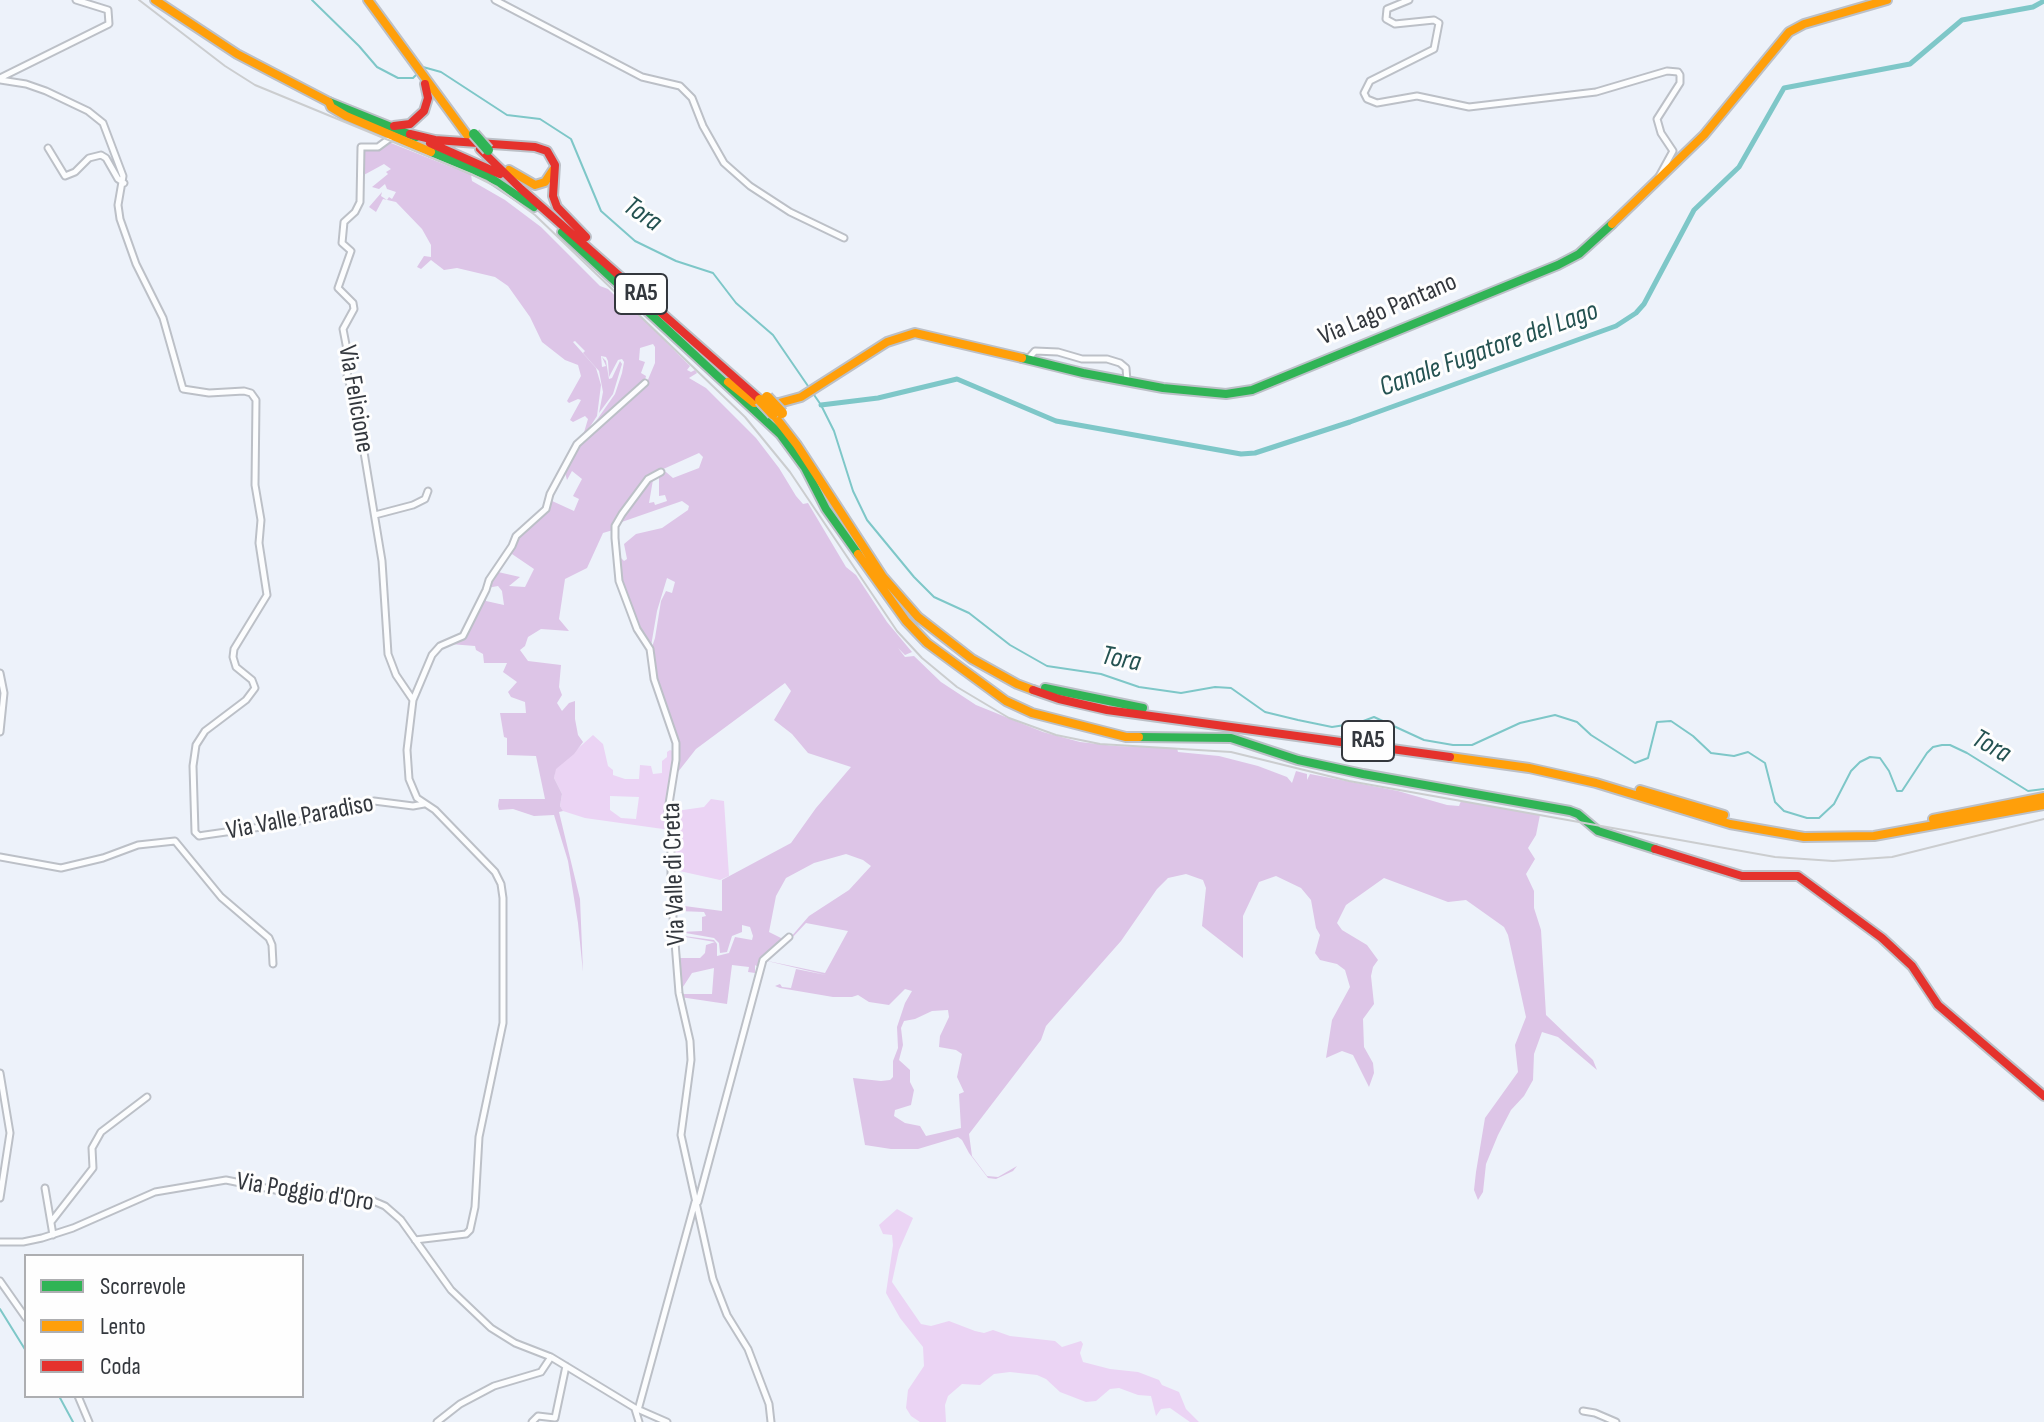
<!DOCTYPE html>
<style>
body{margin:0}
#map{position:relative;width:2044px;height:1422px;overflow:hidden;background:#edf2fa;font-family:"Sofia Sans Condensed",sans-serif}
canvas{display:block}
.legend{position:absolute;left:24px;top:1254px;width:280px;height:144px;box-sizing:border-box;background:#fefefe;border:2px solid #adaeb1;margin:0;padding:10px 14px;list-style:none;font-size:24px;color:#33373d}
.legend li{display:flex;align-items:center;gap:16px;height:40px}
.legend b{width:40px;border:2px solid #adaeb1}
</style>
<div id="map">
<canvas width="2044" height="1422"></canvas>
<ul class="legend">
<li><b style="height:10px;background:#30b455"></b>Scorrevole</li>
<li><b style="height:10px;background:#ff9f0a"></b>Lento</li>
<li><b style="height:10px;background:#e5322d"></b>Coda</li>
</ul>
</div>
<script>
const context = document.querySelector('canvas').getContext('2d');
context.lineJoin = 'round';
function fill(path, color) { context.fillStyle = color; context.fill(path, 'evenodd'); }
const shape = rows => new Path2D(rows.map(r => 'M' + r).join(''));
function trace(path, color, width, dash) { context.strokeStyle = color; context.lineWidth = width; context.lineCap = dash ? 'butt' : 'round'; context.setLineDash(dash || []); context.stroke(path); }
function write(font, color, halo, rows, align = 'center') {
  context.font = font + ' "Sofia Sans Condensed",sans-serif'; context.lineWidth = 6; context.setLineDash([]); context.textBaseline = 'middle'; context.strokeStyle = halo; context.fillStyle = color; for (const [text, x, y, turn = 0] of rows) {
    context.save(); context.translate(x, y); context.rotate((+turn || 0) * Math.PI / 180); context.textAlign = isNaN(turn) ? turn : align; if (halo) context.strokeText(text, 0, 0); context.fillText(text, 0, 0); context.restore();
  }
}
fill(shape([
 [593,735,603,744,608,766,613,770,613,775,625,779,639,779,640,765,651,766,653,774,662,773,662,761,667,757,667,752,670,750,675,752,666,810,670,830,585,818,563,811,560,806,562,794,554,778,555,769],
 [610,796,639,797,636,819,621,818,610,810],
 [711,799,724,801,729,876,720,880,675,870,671,872,669,812,704,807],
 [897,1209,913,1218,899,1250,892,1282,921,1324,931,1326,949,1321,975,1331,984,1333,993,1330,1010,1336,1055,1341,1062,1347,1081,1341,1083,1344,1080,1353,1083,1362,1110,1369,1138,1372,1159,1380,1162,1385,1179,1392,1186,1409,1199,1422,1190,1422,1170,1408,1161,1409,1156,1416,1151,1396,1138,1395,1119,1388,1110,1389,1096,1401,1086,1402,1060,1392,1046,1379,1037,1375,1010,1372,994,1374,980,1385,962,1384,948,1396,945,1405,946,1422,920,1422,911,1416,906,1408,908,1390,924,1366,923,1347,900,1318,886,1293,893,1245,892,1235,883,1234,879,1225]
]), '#ebd4f4');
fill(shape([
 [386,141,471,175,472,181,505,200,541,227,600,286,608,289,634,314,637,313,690,366,687,370,691,372,695,370,697,373,689,378,706,388,756,438,779,468,796,496,803,504,808,503,846,567,856,575,887,622,912,652,905,655,898,648,905,657,914,656,941,682,976,705,1043,732,1080,742,1115,746,1177,748,1178,752,1219,756,1258,766,1287,777,1292,783,1296,771,1307,774,1307,780,1310,774,1398,791,1447,805,1459,806,1461,801,1540,815,1536,835,1528,848,1535,859,1526,874,1534,891,1534,908,1541,930,1546,1015,1593,1060,1597,1070,1558,1037,1542,1032,1534,1054,1533,1080,1524,1096,1511,1110,1498,1135,1486,1164,1483,1192,1478,1200,1474,1190,1476,1172,1485,1118,1518,1072,1515,1045,1526,1017,1508,935,1504,927,1466,900,1448,902,1384,878,1346,905,1337,923,1342,930,1367,945,1378,960,1373,967,1371,976,1374,1004,1363,1019,1364,1047,1373,1063,1374,1073,1369,1087,1353,1055,1342,1051,1326,1058,1332,1020,1350,987,1345,970,1337,964,1320,960,1315,953,1320,935,1316,928,1311,900,1301,888,1276,876,1259,882,1243,916,1243,958,1202,926,1206,888,1203,880,1186,874,1168,878,1157,889,1121,941,1046,1026,1041,1040,969,1134,972,1156,987,1176,998,1177,1017,1166,1013,1171,996,1179,988,1178,969,1153,962,1140,958,1137,918,1149,891,1149,865,1145,853,1078,881,1081,890,1080,893,1077,893,1061,898,1048,897,1027,905,1003,912,991,905,989,889,1005,869,1002,858,995,852,997,833,997,780,988,775,986,780,984,782,987,791,988,796,969,826,975,763,960,825,973,848,931,806,923,791,939,774,952,790,938,809,916,849,890,871,866,863,860,846,854,814,863,786,878,776,896,769,932,785,940,762,958,759,968,755,965,755,973,748,972,749,967,732,965,727,1004,680,997,681,994,712,994,714,968,692,973,681,990,680,958,700,958,705,953,706,945,715,942,679,936,678,954,677,935,714,940,717,944,717,956,729,953,735,937,752,940,753,936,750,927,742,925,742,932,732,936,727,952,720,953,719,943,714,938,680,932,702,931,702,917,706,916,704,912,679,911,677,905,722,911,722,880,791,843,816,808,851,767,808,753,792,734,774,720,791,691,785,683,696,749,674,777,677,752,650,653,655,638,661,601,666,591,672,593,675,582,667,578,657,611,651,646,633,621,621,581,618,564,620,557,624,561,627,559,624,544,636,534,662,528,688,510,689,506,682,501,616,524,654,474,649,503,654,502,655,505,667,501,665,495,659,496,659,473,666,472,673,478,699,468,703,457,699,453,650,475,625,505,613,530,603,533,587,568,565,579,559,619,569,631,541,629,528,637,525,646,520,650,528,661,561,665,559,687,562,695,557,703,562,711,569,703,575,701,575,719,578,735,583,742,574,754,556,769,554,778,562,794,560,806,563,811,559,812,580,899,583,972,578,923,568,861,554,815,534,816,513,809,499,810,498,806,499,799,545,799,536,756,507,755,507,738,504,737,500,713,526,713,525,702,511,697,508,692,517,682,503,672,507,663,484,663,483,654,476,650,475,646,450,644,461,637,485,591,486,601,504,605,502,591,498,586,487,588,498,572,520,577,509,586,525,587,534,569,509,552,515,539,540,517,550,500,574,511,579,499,573,496,582,479,572,471,567,480,564,469,584,440,647,382,655,363,655,347,653,344,640,348,639,360,645,362,641,373,646,376,645,380,589,431,615,394,622,373,624,362,622,359,618,360,609,377,608,361,606,357,601,356,602,367,606,366,602,357,606,361,609,379,612,378,620,361,622,364,613,394,599,413,603,392,599,371,583,353,585,351,575,341,573,342,596,368,601,385,597,416,582,439,588,419,585,416,573,422,570,420,581,400,578,399,569,403,567,401,581,376,578,365,565,360,542,342,530,317,508,286,495,277,457,268,444,270,431,260,421,269,417,267,424,256,431,257,431,245,422,229,396,202,383,199,376,212,369,207,382,192,381,196,387,200,389,197,392,199,396,192,387,189,385,184,379,189,372,187,388,174,386,172,391,169,384,164,362,176,363,147,374,149],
 [948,1010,949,1017,940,1036,939,1047,956,1050,962,1054,957,1077,964,1092,959,1094,961,1128,926,1136,920,1126,905,1123,894,1116,895,1110,911,1105,914,1090,910,1082,910,1070,899,1060,903,1045,901,1028,904,1021,915,1019,932,1011]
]), '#ddc5e7');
trace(shape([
 [312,0,359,46,377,67,398,78,413,78,416,75],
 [423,67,441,72,507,115,540,119,571,139,601,211,635,241,676,261,713,273,736,303,773,335,821,405,834,431,853,491,867,520,914,577,934,597,969,613,1010,645,1047,666,1101,674,1139,687,1181,693,1215,687,1231,688,1265,712,1298,720,1332,727,1358,723,1374,717,1424,740,1453,745,1472,745,1520,723,1555,715,1577,722,1591,735,1635,763,1648,758,1657,722,1671,721,1693,736,1711,753,1734,756,1748,752,1765,763,1775,802,1784,811,1807,818,1819,818,1834,804,1851,771,1860,762,1870,757,1880,758,1889,771,1897,791,1902,791,1927,753,1933,747,1942,745,1950,745,1967,753,2028,791,2044,789],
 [0,1309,26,1351],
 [59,1396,73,1422]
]), '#7ec7c8', 2);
trace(shape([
 [821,405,878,398,957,379,1056,421,1241,454,1255,453,1350,422,1616,326,1636,313,1644,304,1694,210,1739,167,1784,88,1910,64,1962,20,2033,7,2044,1]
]), '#7ec7c8', 5);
const street = shape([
 [495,0,642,77,680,86,692,98,703,126,724,163,750,186,790,212,844,238],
 [1409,0,1387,9,1386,19,1395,24,1434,20,1439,23,1434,49,1370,81,1364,93,1367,99,1377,103,1417,96,1469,107,1596,92,1667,71,1678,72,1680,75,1680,83,1657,119,1661,133,1673,151,1656,182],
 [0,78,109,24,108,10,76,0],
 [0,80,26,84,46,91,88,111,103,123,123,176,118,205,120,219,136,264,163,318,183,389,209,393,244,391,251,393,256,400,255,485,261,520,259,543,267,595,234,649,233,657,236,667,252,680,255,688,246,700,205,731,196,745,193,766,195,832,199,836,205,835,296,822,374,801,413,806,424,804],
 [393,136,378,147,361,147,360,202,355,212,344,222,342,243,351,251,338,288,353,303,354,309,343,329,349,360,347,377,355,398,382,561,388,654,396,675,413,700,407,750,409,779,417,798,435,810,495,872,501,884,503,898,503,1023,479,1137,475,1207,470,1230,466,1234,415,1240],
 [48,148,65,176,75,172,89,158,101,155,106,158,118,179,124,183],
 [1028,359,1035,351,1058,352,1082,359,1107,359,1120,363,1126,368,1127,381],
 [661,472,648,479,622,514,615,526,615,538,619,581,637,629,650,649,654,679,676,743,676,760,668,810,671,838,671,892,679,993,690,1041,691,1060,681,1135,713,1279,727,1315,748,1349,769,1404,771,1422],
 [375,515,413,505,425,499,428,491],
 [0,673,4,693,0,732],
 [413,700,432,655,440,646,463,636,486,590,489,580,512,546,516,536,546,509,550,494,577,444,645,383],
 [0,857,61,868,103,858,138,845,175,841,221,897,269,938,272,945,273,964],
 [0,1073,10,1133,0,1198],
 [45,1188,53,1235],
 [698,1202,763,960,789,937],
 [51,1222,93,1168,92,1148,101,1132,147,1097],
 [0,1242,23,1242,42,1238,73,1228,155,1192,226,1180,285,1192,371,1200,385,1206,401,1220,451,1290,491,1328,515,1343,551,1357,635,1408,667,1422],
 [0,1281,26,1318],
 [78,1396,89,1422],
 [635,1409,639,1422],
 [638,1410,695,1202],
 [1583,1411,1595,1413,1616,1422],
 [437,1422,460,1404,494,1386,541,1372,551,1357],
 [532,1422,538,1416,555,1418,566,1366]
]);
const fast = shape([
 [329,102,416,137],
 [431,152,488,176,534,207],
 [562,232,780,434,805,468,826,509,858,554],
 [1022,358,1083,373,1163,388,1226,394,1252,390,1558,265,1579,254,1612,224],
 [1045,688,1143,708],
 [1139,737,1231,738,1298,760,1363,774,1570,811,1578,814,1598,831,1655,849]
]);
const slow = shape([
 [155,0,237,54,329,102,331,107,346,116,431,152],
 [368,0,467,135],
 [509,170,535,185,545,182,553,170],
 [1612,224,1704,135,1789,32,1804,24,1887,0],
 [728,382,754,403,779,403,801,397,887,342,915,333,1022,358],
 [773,414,797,445,883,577,918,617,972,659,1017,684,1033,690],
 [858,554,906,621,927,643,1006,701,1032,713,1126,737,1139,737],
 [1450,757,1529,768,1596,783,1730,824,1804,837,1874,836,2044,805],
 [1640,790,1724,815],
 [1933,819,2044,797]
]);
const jam = shape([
 [394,126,410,124,424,111,428,98,425,84],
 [410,134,435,140,535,147,547,151,555,165,553,196,557,207,586,237],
 [430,143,500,174],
 [480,149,521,189,760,400],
 [1033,690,1059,699,1107,710,1450,757],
 [1655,849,1742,876,1798,876,1882,938,1912,966,1938,1005,2044,1096]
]);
trace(street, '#bcc0c7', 9);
trace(fast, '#bcc0c7', 12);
trace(slow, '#bcc0c7', 12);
trace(jam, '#bcc0c7', 12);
trace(street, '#fcfdfe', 5);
trace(fast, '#30b455', 8);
trace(slow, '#ff9f0a', 8);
trace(jam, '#e5322d', 8);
trace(shape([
 [139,0,225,66,255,85,471,174,497,187,535,215,745,417,790,472,897,631,922,658,957,687,1009,718,1056,735,1100,744,1231,752,1349,781,1775,857,1833,861,1892,857,2044,819]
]), '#cbcdcf', 2);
const fastBridge = shape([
 [474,134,488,150]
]);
const slowBridge = shape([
 [767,397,782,413],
 [760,400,773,414]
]);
trace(fastBridge, '#bcc0c7', 14, []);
trace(slowBridge, '#bcc0c7', 14, []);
trace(fastBridge, '#30b455', 10);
trace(slowBridge, '#ff9f0a', 10);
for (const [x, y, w] of [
 [641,294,52],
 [1368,741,52]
]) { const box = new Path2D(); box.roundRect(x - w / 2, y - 20, w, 40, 6); context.fillStyle = '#fefefe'; context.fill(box); trace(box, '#33373d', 2); }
write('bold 24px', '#33373d', null, [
 ["RA5",641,294],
 ["RA5",1368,741]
]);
write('26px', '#33373d', '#fefefe', [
 ["Via Lago Pantano",1388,310,-23],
 ["Via Felicione",355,399,80],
 ["Via Valle Paradiso",300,818,-11],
 ["Via Valle di Creta",675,874,-92],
 ["Via Poggio d'Oro",305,1193,9]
]);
write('italic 28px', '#245251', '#fefefe', [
 ["Tora",642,215,34],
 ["Canale Fugatore del Lago",1489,350,-20],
 ["Tora",1121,660,11],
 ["Tora",1991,747,29]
]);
</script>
